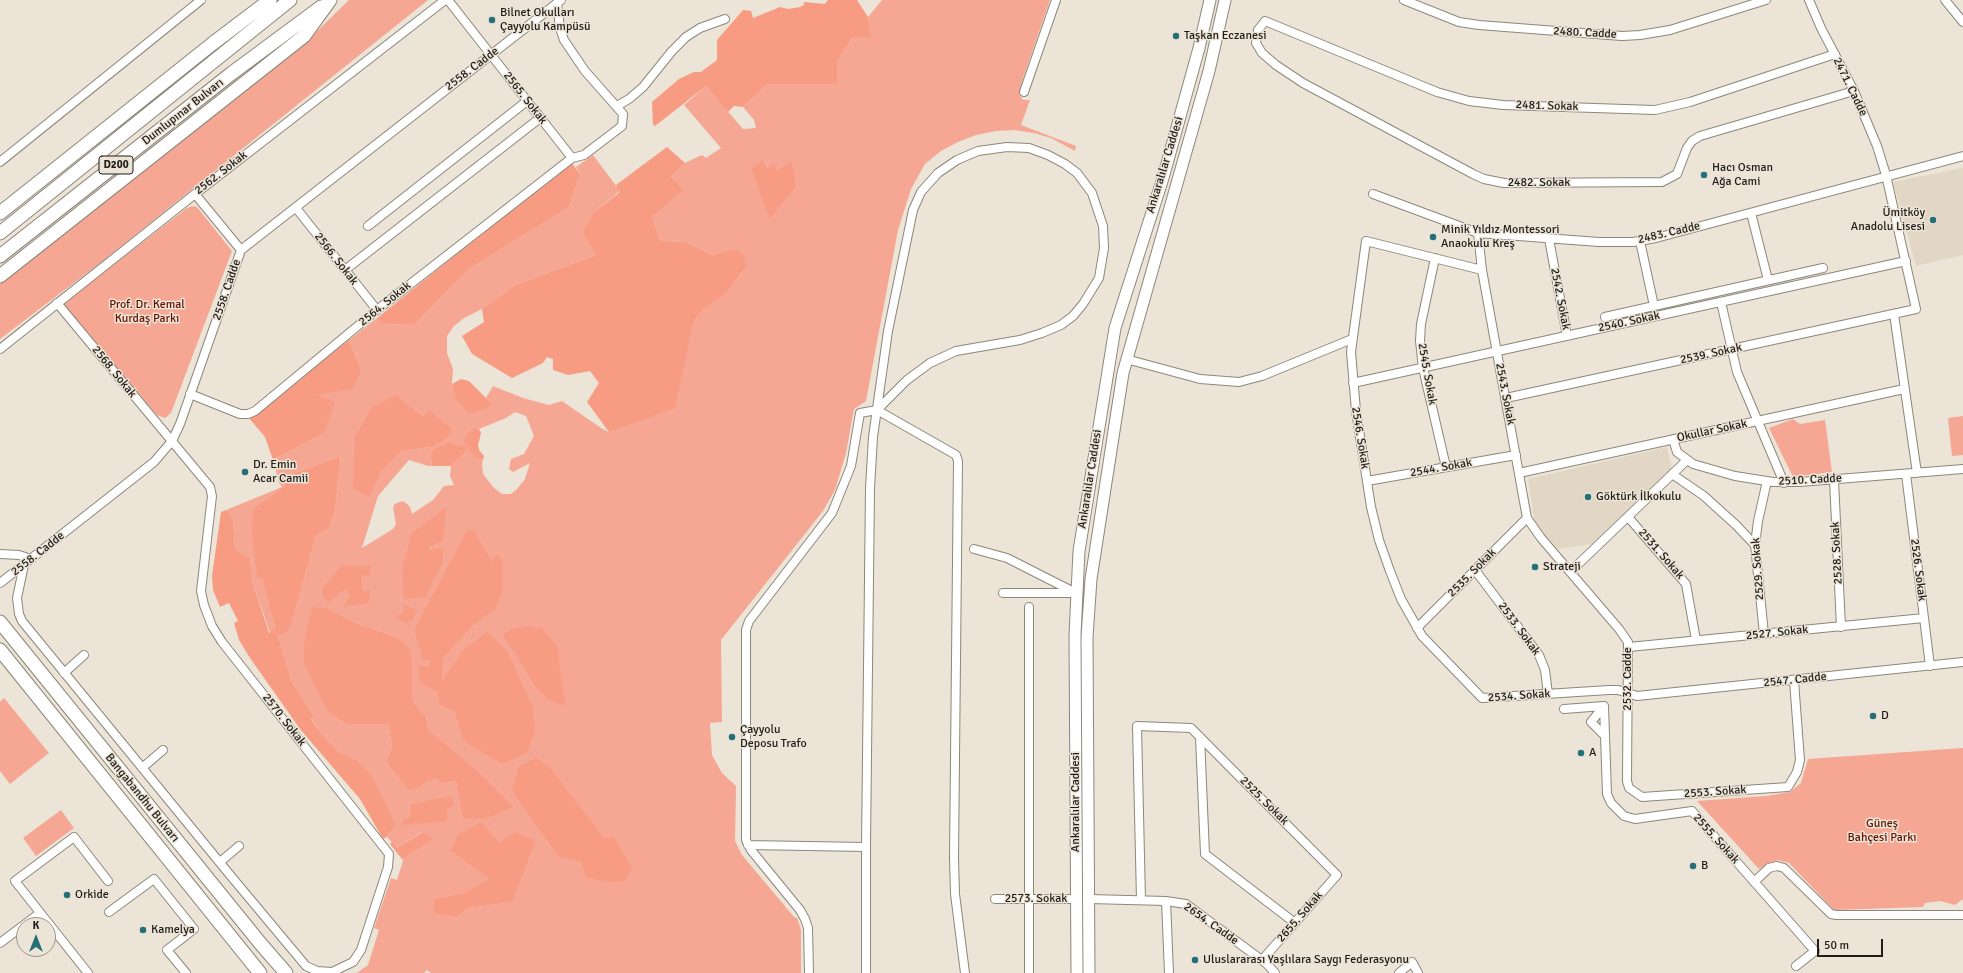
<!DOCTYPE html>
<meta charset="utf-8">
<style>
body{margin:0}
#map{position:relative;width:1963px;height:973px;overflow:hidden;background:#ebe4d7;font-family:Signika,sans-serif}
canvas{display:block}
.north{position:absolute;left:16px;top:917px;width:40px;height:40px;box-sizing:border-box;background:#ebe4d7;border:1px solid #9a948b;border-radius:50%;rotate:0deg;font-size:11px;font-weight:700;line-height:16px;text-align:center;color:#201d19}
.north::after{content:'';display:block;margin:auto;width:14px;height:18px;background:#256f77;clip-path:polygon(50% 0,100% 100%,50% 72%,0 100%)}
.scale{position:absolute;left:1817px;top:939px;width:66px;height:18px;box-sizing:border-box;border:2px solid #201d19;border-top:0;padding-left:5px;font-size:12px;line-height:14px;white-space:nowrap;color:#201d19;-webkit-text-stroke:3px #ebe4d7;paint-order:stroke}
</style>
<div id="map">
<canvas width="1963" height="973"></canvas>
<div class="north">K</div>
<div class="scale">50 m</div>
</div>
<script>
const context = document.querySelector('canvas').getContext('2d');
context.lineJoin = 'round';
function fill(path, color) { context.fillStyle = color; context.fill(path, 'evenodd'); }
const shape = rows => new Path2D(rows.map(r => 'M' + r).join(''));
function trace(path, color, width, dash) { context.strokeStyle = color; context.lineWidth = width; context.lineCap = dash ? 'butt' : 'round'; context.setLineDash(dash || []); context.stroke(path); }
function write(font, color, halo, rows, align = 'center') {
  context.font = font + ' Signika,sans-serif'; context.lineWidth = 3; context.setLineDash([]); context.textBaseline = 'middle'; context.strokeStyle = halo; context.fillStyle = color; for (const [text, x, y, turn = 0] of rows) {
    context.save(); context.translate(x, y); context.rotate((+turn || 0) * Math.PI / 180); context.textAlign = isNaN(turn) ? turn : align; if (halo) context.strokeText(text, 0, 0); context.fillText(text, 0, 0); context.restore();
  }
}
fill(shape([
 [1963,168,1963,255,1916,266,1893,182],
 [1667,447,1672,469,1627,515,1593,544,1557,549,1535,524,1528,479]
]), '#e2d7c4');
fill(shape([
 [349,0,428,0,100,263,0,339,0,284,149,167,311,37],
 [882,0,1050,0,1021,84,1020,95,1023,100,1030,100,1021,125,1076,146,1075,151,1051,138,1034,133,1014,130,996,131,976,135,958,142,941,151,925,164,911,189,898,230,866,401,854,409,846,453,835,490,823,511,721,640,722,722,710,723,712,755,722,773,736,786,735,841,742,855,794,917,797,918,801,930,801,973,431,973,427,970,424,973,357,973,368,965,379,930,374,928,391,878,397,880,403,861,402,859,432,839,422,832,397,848,387,837,396,825,358,761,338,751,319,731,311,718,314,716,291,680,278,635,293,619,316,536,329,528,335,510,341,456,292,474,283,487,253,508,257,577,262,577,275,628,270,633,253,583,250,558,235,549,233,518,226,510,282,487,279,483,273,460,324,433,315,395,361,370,349,340,376,319,382,324,414,325,469,269,569,207,580,174,576,167,593,155,620,191,594,212,596,255,515,285,482,309,464,318,454,326,447,336,447,353,453,369,452,384,455,398,493,405,486,398,493,386,523,398,549,405,562,401,601,428,609,432,692,327,698,314,725,294,735,249,712,255,686,242,660,241,652,217,682,190,671,177,685,163,702,155,706,158,721,148,684,105,706,86,743,129,756,128,754,120,743,107,768,84,837,84,837,62,853,37,872,37,868,17],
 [751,169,777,171,769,218],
 [396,395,423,416,428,410,432,447,402,451,381,472],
 [515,412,526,416,534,436,524,454,511,459,509,469,513,472,530,463,525,479,517,489,511,494,502,494,494,488,483,474,482,464,483,459,480,459,477,456,475,428,479,429,506,418],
 [447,442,466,452,451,466,450,476,454,485,444,486,433,500,412,514,410,507,406,503,402,501,395,504,393,507,396,524,393,529,362,548,378,496,409,460,428,466,432,466,430,451],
 [446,507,430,550,402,571],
 [469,529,474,532,492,561,494,611,473,626,444,658,442,682,461,652,462,738,454,712,439,705,436,691,418,666,429,667,430,660,414,629],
 [371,566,362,576,363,591,369,591,342,607,349,597,345,589],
 [329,609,354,622,396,637,412,664,412,700,426,717,429,730,476,769,512,807,462,818,456,781,439,784,438,779,427,782,420,787,386,761,392,747,388,724],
 [551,768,604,839,585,877,581,862,512,791],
 [451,795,447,808,402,824,403,819,409,819,410,804],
 [499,843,512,902,469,908,457,917,435,899,463,893,491,879,450,851],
 [192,206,197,207,232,251,171,413,165,418,157,415,63,304,187,208],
 [1963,416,1963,455,1952,456,1948,418],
 [1793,419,1800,424,1825,420,1832,472,1793,477,1769,428],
 [4,698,49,753,10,784,0,771,0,702],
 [1963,748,1963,899,1955,905,1940,901,1925,903,1923,907,1834,910,1789,863,1778,860,1759,869,1697,801,1766,796,1790,792,1801,783,1808,759],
 [61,810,74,828,36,856,23,838]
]), '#f5a793');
fill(shape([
 [828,0,857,0,868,17,872,37,853,37,837,62,837,84,768,84,743,107,734,106,728,112,706,86,655,126,653,124,652,102,679,79,694,72,701,72,717,60,717,40,743,10,751,11,753,18,780,7,788,9,800,7,804,5,804,2,825,4],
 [667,147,685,163,671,177,683,190,652,217,660,241,686,242,712,255,735,249,744,256,746,266,725,294,698,314,692,327,675,408,609,432,587,402,599,383,590,371,568,375,553,370,553,359,547,357,543,363,512,378,472,354,462,336,484,322,482,309,515,285,596,255,583,232,594,212,620,192,616,185],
 [763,160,766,170,774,163,777,171,791,161,795,179,795,188,769,219,751,169],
 [571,162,580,174,569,207,469,269,414,325,382,324,376,319],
 [349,340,361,370,352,389,316,395,335,402,324,433,273,460,265,437,248,417],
 [461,379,469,381,493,405,473,413,467,412,455,398,452,384],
 [396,395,423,416,428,410,453,430,444,440,432,447,402,451,381,472,369,497,353,488,355,437,372,407],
 [475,428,479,429,481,433,478,445,479,450,484,456,483,459,480,459,470,452,464,441,468,433],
 [447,442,458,446,465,446,466,452,451,466,432,466,430,451],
 [341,456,335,510,329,528,316,536,293,619,286,633,278,635,291,680,314,716,311,719,319,731,338,751,358,761,372,777,396,825,387,837,383,839,360,799,300,729,250,658,239,640,234,623,238,621,229,603,220,607,213,590,212,576,221,512,226,510,233,518,235,549,250,558,253,583,269,633,275,628,262,578,257,577,252,536,253,508,283,487,292,474],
 [446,507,443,540,430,547,430,549,443,548,443,562,425,597,404,599,402,571,412,533],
 [468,529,474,531,492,561,497,554,502,560,502,593,494,611,473,626,444,658,442,681,461,652,487,632,507,651,532,706,535,729,527,753,502,764,470,745,462,738,454,712,439,705,436,691,421,683,418,665,429,667,430,660,423,660,414,629],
 [341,566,371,566,370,575,362,576,363,591,370,590,369,603,342,607,349,597,345,589,328,603,322,594,323,588],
 [403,604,416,610,413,619,406,624,395,616,404,613],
 [312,607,329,609,354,622,396,637,404,643,410,650,412,664,412,700,426,717,429,730,476,769,513,807,485,819,462,818,456,781,439,784,438,779,427,782,420,787,409,790,386,761,392,747,388,724,348,724,328,712,304,663,304,643],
 [529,626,542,628,557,646,565,706,549,700,534,685,518,657,502,635,512,629],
 [536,758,551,768,604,838,614,837,632,869,624,881,609,882,585,877,581,862,558,856,512,791,519,766],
 [451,795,454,806,447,808,447,821,402,825,403,819,409,819,410,804],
 [481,822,499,843,515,832,535,841,512,902,469,908,457,917,434,913,434,899,463,893,490,879,450,851,458,835],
 [423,832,433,839,402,859,390,844,392,842,397,848]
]), '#f89b83');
const minor = shape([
 [448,0,572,158],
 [1404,0,1459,22,1479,25,1622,36,1640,35,1670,30,1766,0],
 [1945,0,1963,22],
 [1835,54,1690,102,1655,110,1503,105,1469,101,1437,92,1265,21,1258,30,1256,43,1262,53,1276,65,1303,83,1473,174,1484,179,1504,183,1662,182,1677,174,1687,148,1692,141,1700,136,1854,91],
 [1024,92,1056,0],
 [617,106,629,99,643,87,672,51,686,37,700,28,725,19],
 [0,162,201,0],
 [195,194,241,250],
 [1373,194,1478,233,1599,242,1633,242,1656,238,1963,156],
 [296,208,377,310],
 [1751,213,1768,280],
 [368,226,527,101],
 [1478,233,1482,270,1527,518,1541,538,1619,629,1628,642,1627,781,1629,788,1642,797,1788,787,1797,772,1800,760,1794,681],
 [1549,239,1567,336],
 [1640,241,1654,306],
 [1435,258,1421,324,1420,341,1423,368,1446,467],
 [345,270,540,118],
 [1482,270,1366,241,1351,352,1356,411,1371,507,1379,540,1390,571,1401,599,1422,636,1482,698,1609,690,1618,690,1637,696,1963,662],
 [1721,302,1737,372,1784,483],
 [1894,314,1917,473],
 [1605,317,1823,268],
 [0,349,195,194,445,0],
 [1126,359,1200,379,1239,382,1262,376,1352,339],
 [1353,383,1906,261],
 [190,394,240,414,248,414,255,411,377,310,572,158,584,155,622,126,623,114,585,71,564,40,560,28,557,3],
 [1506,398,1916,309,1886,175,1877,146,1854,91,1821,28,1809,0],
 [1673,439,1677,452,1693,464,1735,476,1773,482,1800,482,1963,469],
 [1519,473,1904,389],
 [1672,474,1704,496,1736,525,1755,545],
 [1906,474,1930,666],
 [1834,480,1841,627],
 [1367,481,1516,455],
 [1628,517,1686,584,1696,640],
 [974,549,1007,558,1076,593],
 [0,554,19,555,31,559],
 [24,565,17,598,19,614,22,621,230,875,306,966,317,971,332,972,353,962,361,950,388,867,389,854,222,642,212,626,204,605,201,591,212,496,210,487,57,303],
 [1475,570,1539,655,1545,670,1548,694],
 [1570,572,1686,461],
 [0,583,154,462,172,441,180,424,241,250,561,0],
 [1003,593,1073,593],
 [1417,628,1527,518],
 [1764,634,1755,545,1758,521,1767,481],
 [1629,647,1924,618],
 [64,673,84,655],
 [1604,706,1607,794,1611,803,1624,816,1635,819,1692,811,1815,951,1796,966],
 [1564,709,1604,706,1591,722,1605,736],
 [1200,737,1205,854,1295,923],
 [142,768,163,750],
 [748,845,866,847,866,973],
 [866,847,870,488,873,437,888,331,913,210,921,192,938,173,957,160,978,151,1007,147,1029,148,1048,155,1065,164,1077,173,1092,193,1103,226,1104,248,1099,278,1083,304,1073,316,1061,325,1042,333,1020,340,956,351,930,363,907,380,877,410],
 [220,862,239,846],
 [1754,882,1769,868,1777,866,1784,868,1831,914,1836,915,1963,915],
 [995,899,1077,899],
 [1089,899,1166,901,1186,904,1267,964,1275,973],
 [1141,900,1137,726,1191,728,1337,875,1262,960],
 [1166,901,1169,973],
 [109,912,154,879,194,929,167,950,186,973],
 [24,925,40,913],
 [0,943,24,925],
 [88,973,15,881,74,837,108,881],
 [809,973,808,928,805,919,800,910,751,850,746,840,746,630,749,621,832,513,851,466,860,413,877,410,956,455,958,461,954,858,955,894,965,973],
 [1029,973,1029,607],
 [1399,973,1412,962,1418,973]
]);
const secondary = shape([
 [1077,973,1075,635,1079,551,1115,328,1163,178,1199,48,1210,0],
 [1089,973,1087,637,1091,579,1123,373,1209,71,1225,0]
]);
const primary = shape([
 [0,622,260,943,286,973],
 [0,650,260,973]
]);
const trunk = shape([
 [0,213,212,44,270,0],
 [0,233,290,0],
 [0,256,232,73,321,7],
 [0,276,304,36,330,0]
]);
trace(minor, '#8d877b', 10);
trace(secondary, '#8d877b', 13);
trace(primary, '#8d877b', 15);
trace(trunk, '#8d877b', 15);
trace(minor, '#fff', 8);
trace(secondary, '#fff', 11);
trace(primary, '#fff', 13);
trace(trunk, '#fff', 13);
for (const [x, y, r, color] of [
 [492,20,4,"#256f77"],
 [1176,36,4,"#256f77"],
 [1704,175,4,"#256f77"],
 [1933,220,4,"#256f77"],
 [1433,237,4,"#256f77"],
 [245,472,4,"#256f77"],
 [1588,497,4,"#256f77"],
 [1535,567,4,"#256f77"],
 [1873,716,4,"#256f77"],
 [732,737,4,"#256f77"],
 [1581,753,4,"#256f77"],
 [1693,866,4,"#256f77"],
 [67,895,4,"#256f77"],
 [143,930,4,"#256f77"],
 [1195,960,4,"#256f77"]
]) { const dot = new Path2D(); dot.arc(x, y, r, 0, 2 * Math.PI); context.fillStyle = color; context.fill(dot); trace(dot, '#ebe4d7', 1.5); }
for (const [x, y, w] of [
 [116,165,34]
]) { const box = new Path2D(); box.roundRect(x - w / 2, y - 9, w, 18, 3); context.fillStyle = '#ebe4d7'; context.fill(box); trace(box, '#201d19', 1); }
write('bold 11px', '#201d19', null, [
 ["D200",116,165]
]);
write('12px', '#201d19', '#ebe4d7', [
 ["Bilnet Okulları",500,13],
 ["Çayyolu Kampüsü",500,27],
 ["Taşkan Eczanesi",1184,36],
 ["Hacı Osman",1712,168],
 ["Ağa Cami",1712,182],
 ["Ümitköy",1925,213,"right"],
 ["Anadolu Lisesi",1925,227,"right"],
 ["Minik Yıldız Montessori",1441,230],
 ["Anaokulu Kreş",1441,244],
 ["Dr. Emin",253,465],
 ["Acar Camii",253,479],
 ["Göktürk İlkokulu",1596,497],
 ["Strateji",1543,567],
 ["D",1881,716],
 ["Çayyolu",740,730],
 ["Deposu Trafo",740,744],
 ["A",1589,753],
 ["B",1701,866],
 ["Orkide",75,895],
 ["Kamelya",151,930],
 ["Uluslararası Yaşlılara Saygı Federasyonu",1203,960]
], 'left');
write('12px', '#201d19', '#ebe4d7', [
 ["2480. Cadde",1585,33,3],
 ["2558. Cadde",472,69,-37],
 ["2471. Cadde",1850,87,64],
 ["2565. Sokak",525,98,52],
 ["2481. Sokak",1547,106,2],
 ["Dumlupınar Bulvarı",183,112,-38],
 ["Ankaralılar Caddesi",1165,165,-73],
 ["2562. Sokak",221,173,-38],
 ["2482. Sokak",1539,183],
 ["2483. Cadde",1669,233,-13],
 ["2566. Sokak",336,259,52],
 ["2558. Cadde",227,290,-71],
 ["2542. Sokak",1560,299,79],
 ["2564. Sokak",385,304,-39],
 ["2540. Sokak",1629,322,-12],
 ["2539. Sokak",1711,354,-12],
 ["2568. Sokak",114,372,51],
 ["2545. Sokak",1427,374,80],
 ["2543. Sokak",1505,394,79],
 ["Okullar Sokak",1712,431,-12],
 ["2546. Sokak",1360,438,81],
 ["2544. Sokak",1441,468,-10],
 ["Ankaralılar Caddesi",1090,479,-81],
 ["2510. Cadde",1810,480,-3],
 ["2528. Sokak",1837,553,-93],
 ["2558. Cadde",38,554,-38],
 ["2531. Sokak",1661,554,49],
 ["2529. Sokak",1758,569,-94],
 ["2526. Sokak",1918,570,83],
 ["2535. Sokak",1472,573,-45],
 ["2533. Sokak",1519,629,54],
 ["2527. Sokak",1777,633,-6],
 ["2532. Cadde",1628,679,-90],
 ["2547. Cadde",1795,680,-6],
 ["2534. Sokak",1519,696,-4],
 ["2570. Sokak",284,720,52],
 ["2553. Sokak",1715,792,-4],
 ["Bangabandhu Bulvarı",142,798,51],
 ["2525. Sokak",1264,801,45],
 ["Ankaralılar Caddesi",1076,802,-90],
 ["2555. Sokak",1716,839,48],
 ["2573. Sokak",1036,899],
 ["2655. Sokak",1300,917,-49],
 ["2654. Cadde",1211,924,35]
]);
write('12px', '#641300', '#ebe4d7', [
 ["Prof. Dr. Kemal",147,305],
 ["Kurdaş Parkı",147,319],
 ["Güneş",1882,824],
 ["Bahçesi Parkı",1882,838]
]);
</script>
